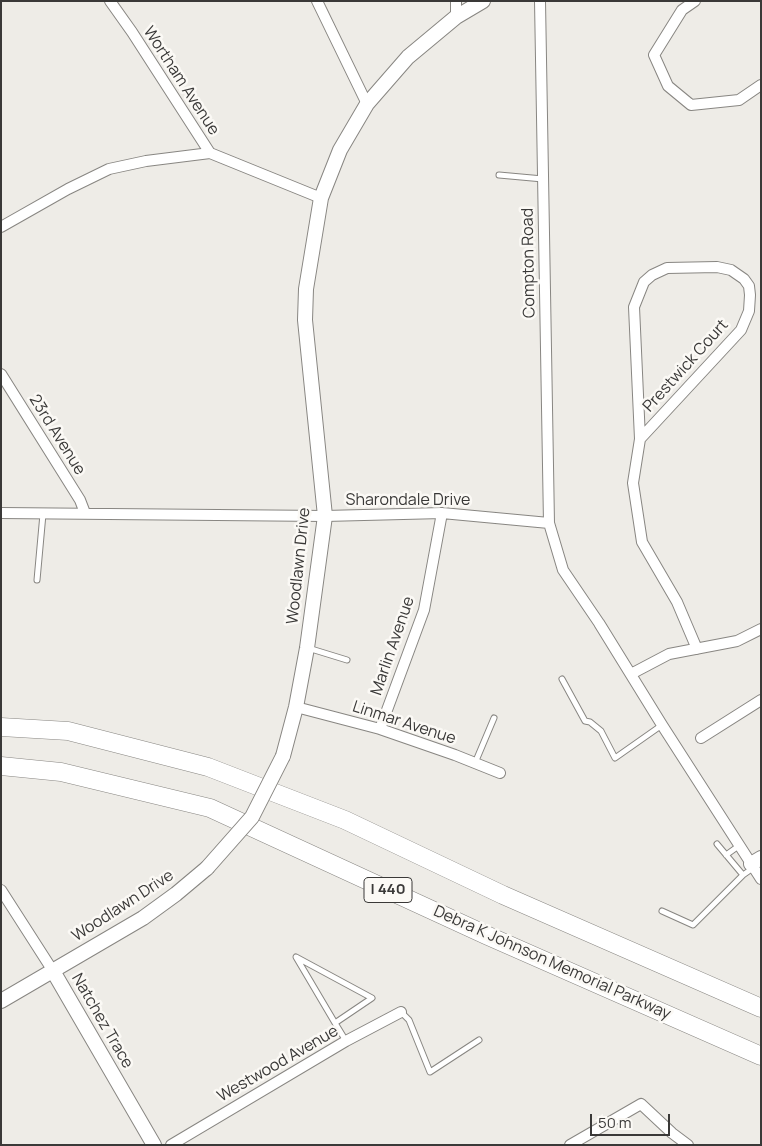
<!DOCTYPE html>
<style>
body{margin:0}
#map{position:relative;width:762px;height:1146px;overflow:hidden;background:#eeece7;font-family:Manrope,sans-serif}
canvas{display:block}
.frame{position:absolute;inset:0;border:2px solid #3a3938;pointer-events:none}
.scale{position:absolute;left:590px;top:1114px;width:80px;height:22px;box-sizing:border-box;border:2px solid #3a3938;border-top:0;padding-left:6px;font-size:15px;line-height:18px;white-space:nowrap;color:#3a3938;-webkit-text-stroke:4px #fbf9f5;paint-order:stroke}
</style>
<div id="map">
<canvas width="762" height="1146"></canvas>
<div class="frame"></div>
<div class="scale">50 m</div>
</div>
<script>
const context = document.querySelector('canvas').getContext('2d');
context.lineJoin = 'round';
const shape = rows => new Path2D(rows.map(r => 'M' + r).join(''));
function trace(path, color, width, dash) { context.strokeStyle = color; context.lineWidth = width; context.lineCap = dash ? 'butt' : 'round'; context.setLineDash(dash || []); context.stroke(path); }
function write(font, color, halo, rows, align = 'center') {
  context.font = font + ' Manrope,sans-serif'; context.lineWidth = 5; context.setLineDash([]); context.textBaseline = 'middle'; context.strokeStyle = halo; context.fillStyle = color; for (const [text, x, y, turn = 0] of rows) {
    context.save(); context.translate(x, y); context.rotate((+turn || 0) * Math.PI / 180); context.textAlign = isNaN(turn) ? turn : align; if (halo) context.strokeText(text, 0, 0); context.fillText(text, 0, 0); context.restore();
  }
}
const lane = shape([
 [499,175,543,179],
 [37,580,43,514],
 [308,648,347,660],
 [562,679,585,721,590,722,601,731,615,758,662,725],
 [475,763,494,718],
 [717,844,743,875],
 [726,855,740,845],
 [662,911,693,925,743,875,753,868],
 [401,1012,409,1020,430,1072,479,1040],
 [335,1023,372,998,296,957,335,1023,346,1041]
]);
const street = shape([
 [110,1,132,32,210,153,321,198],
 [317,1,367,104],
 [540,1,549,523,563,570,599,623,662,725,761,879],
 [695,1,682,10,654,55,668,86,691,105,739,100,761,85],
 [456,17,456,1],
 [1,227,68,189,109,169,146,161,210,153],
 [1,374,80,500,85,513],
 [640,439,741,330,749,311,750,295,749,286,744,279,731,270,717,267,667,268,652,275,644,282,634,307,640,439,633,483,642,542,677,602,697,649],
 [1,513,325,516,442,513,549,523],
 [631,674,669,654,737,641,761,629],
 [296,707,380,729,455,755,500,773],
 [380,729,424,610,442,513],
 [701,738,761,700],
 [1,890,53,971],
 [171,1145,346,1041,401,1012],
 [570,1145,641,1104,672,1133,688,1145]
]);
const secondary = shape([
 [283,756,296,707,307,648,325,516,305,320,306,289,321,198,340,150,367,104,408,57,456,17,483,1],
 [751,864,761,858],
 [53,971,154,1145],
 [1,1001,143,918,176,894,207,868]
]);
const highway = shape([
 [1,727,68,731,208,767,345,820,503,895,761,1008],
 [1,766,61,772,210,808,486,935,761,1056]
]);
trace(lane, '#888682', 7);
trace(street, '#888682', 12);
trace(secondary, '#888682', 16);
trace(highway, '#888682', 19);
trace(lane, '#fff', 5);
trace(street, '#fff', 10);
trace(secondary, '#fff', 14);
trace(highway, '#fff', 18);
const secondaryBridge = shape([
 [207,868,252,817,283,756]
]);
trace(secondaryBridge, '#888682', 16, []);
trace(secondaryBridge, '#fff', 14);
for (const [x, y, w] of [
 [388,890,48]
]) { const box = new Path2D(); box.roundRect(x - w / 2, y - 12.5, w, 25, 4); context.fillStyle = '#fbf9f5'; context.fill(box); trace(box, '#3a3938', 1); }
write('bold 15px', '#3a3938', null, [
 ["I 440",388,890]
]);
write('16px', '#3a3938', '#fbf9f5', [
 ["Wortham Avenue",181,81,57],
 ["Compton Road",529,263,-91],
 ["Prestwick Court",686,366,-48],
 ["23rd Avenue",57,435,58],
 ["Sharondale Drive",408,501],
 ["Woodlawn Drive",299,566,-84],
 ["Marlin Avenue",393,646,-71],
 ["Linmar Avenue",404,723,18],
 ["Woodlawn Drive",123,906,-33],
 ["Debra K Johnson Memorial Parkway",552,963,24],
 ["Natchez Trace",102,1021,60],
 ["Westwood Avenue",278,1064,-30]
]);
</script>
